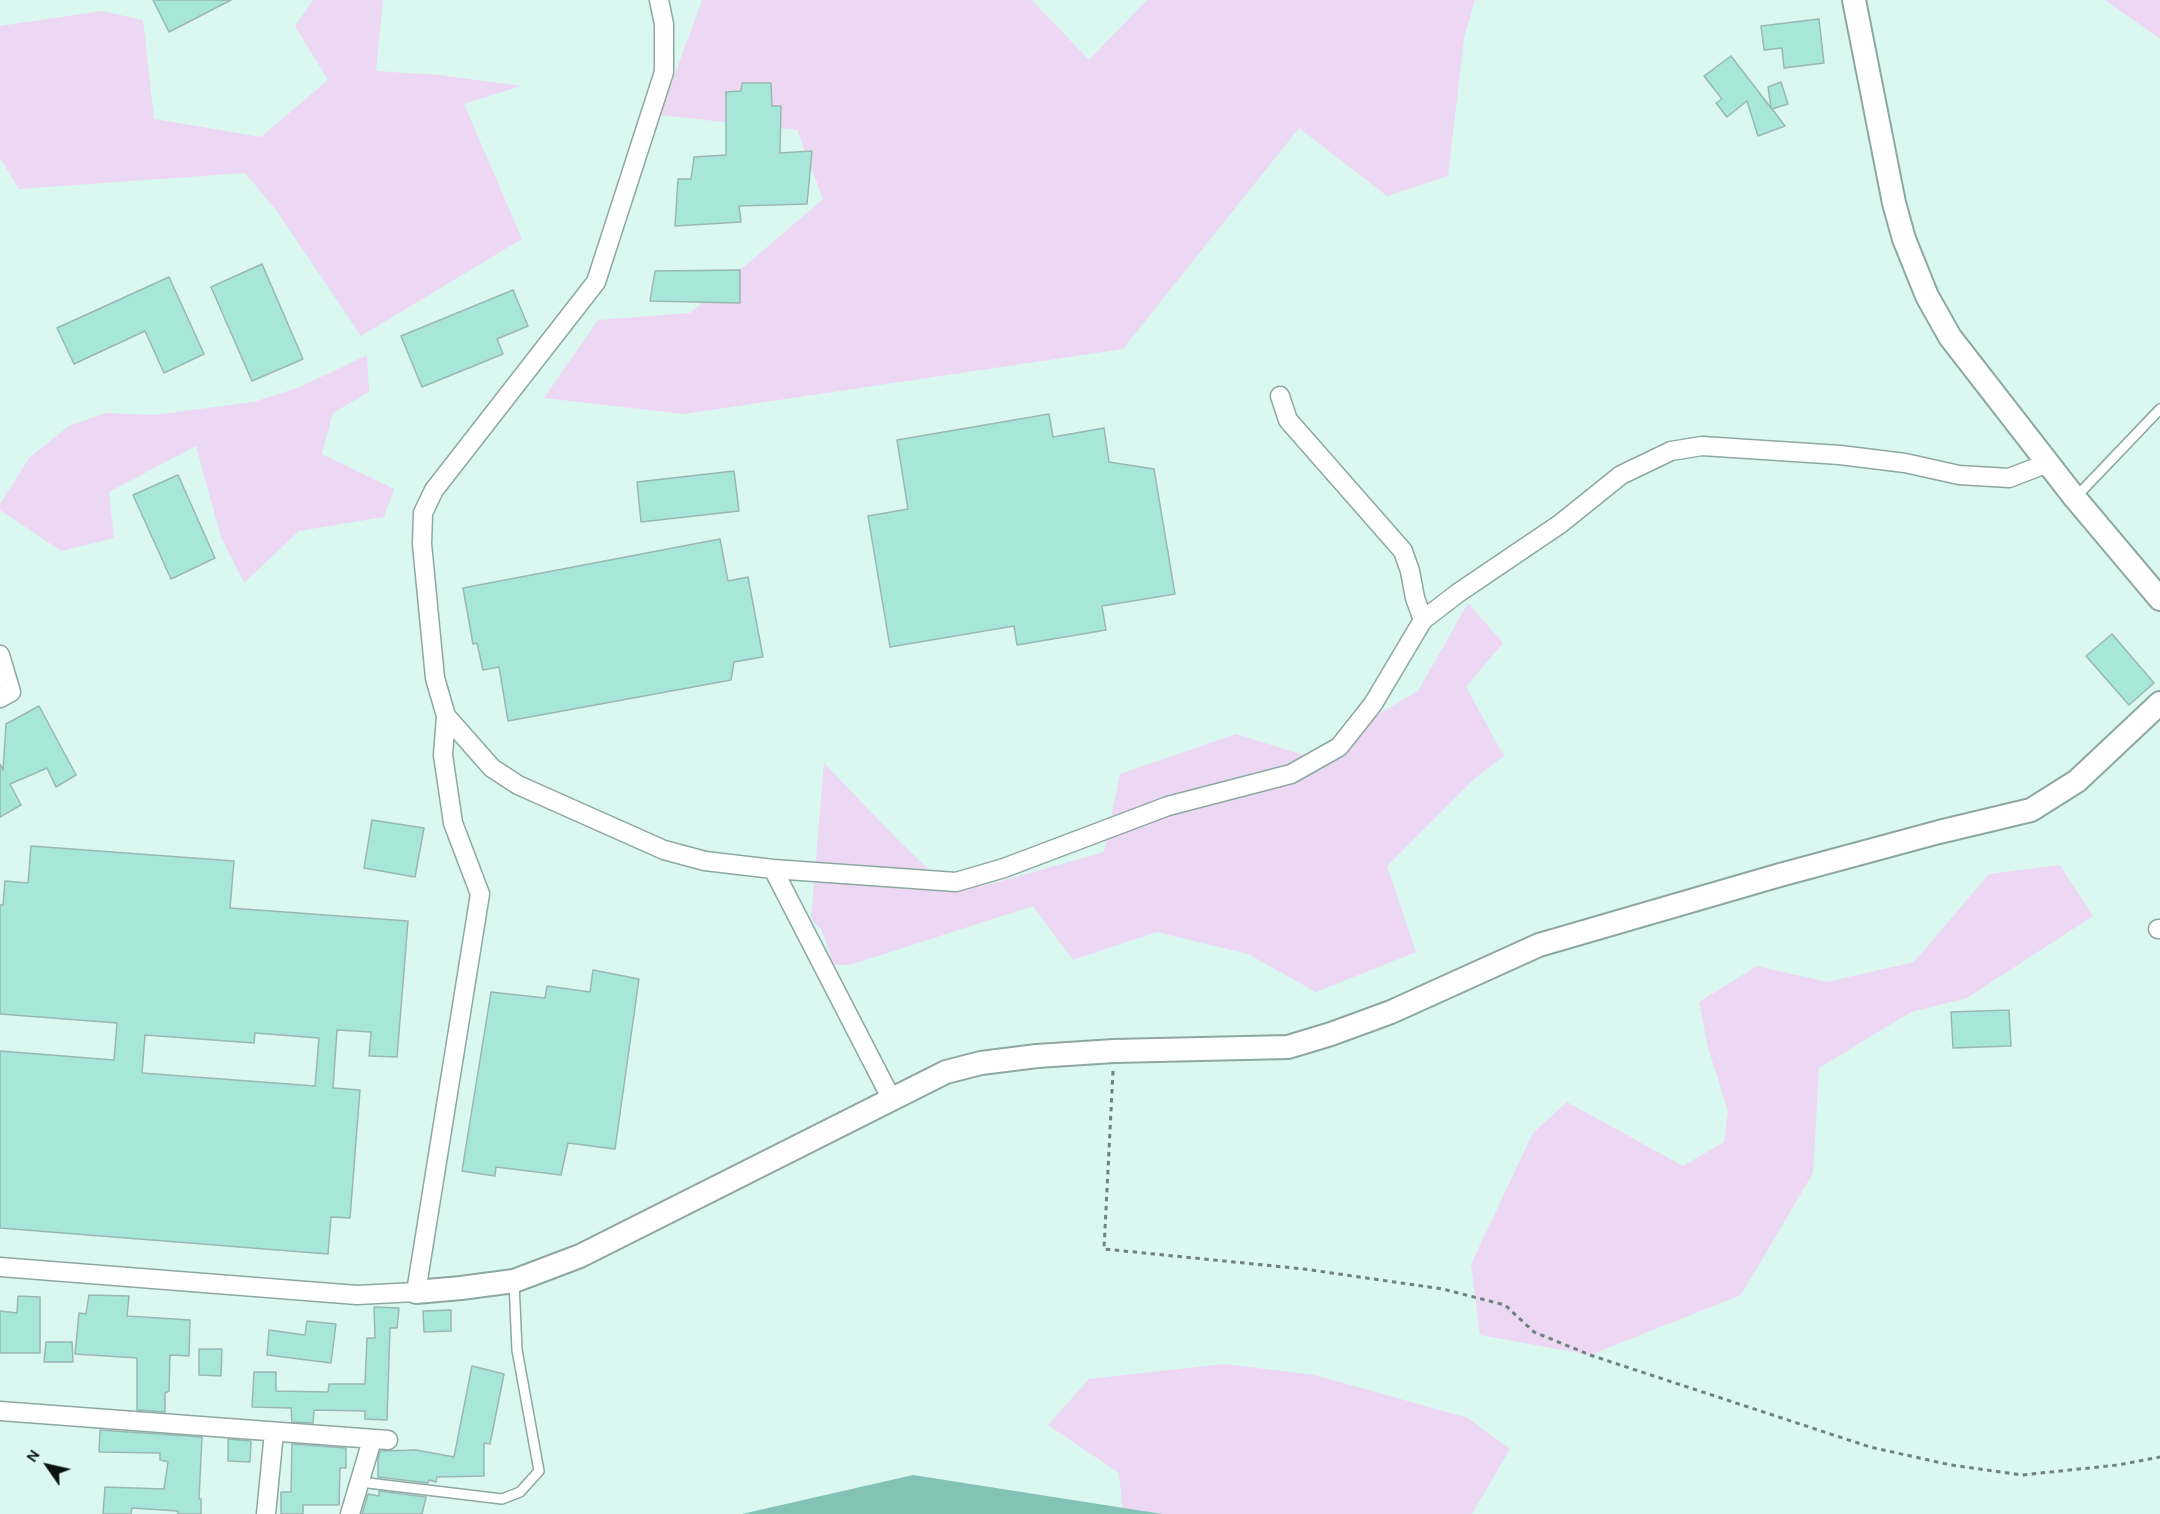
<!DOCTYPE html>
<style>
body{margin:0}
#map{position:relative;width:2160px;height:1514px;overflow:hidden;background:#daf7f0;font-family:Karla,sans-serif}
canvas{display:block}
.north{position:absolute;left:18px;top:1436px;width:60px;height:60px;-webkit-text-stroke:4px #daf7f0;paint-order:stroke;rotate:304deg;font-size:16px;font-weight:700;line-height:24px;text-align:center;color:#091411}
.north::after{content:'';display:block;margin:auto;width:21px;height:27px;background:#091411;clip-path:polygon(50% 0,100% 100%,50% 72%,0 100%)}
</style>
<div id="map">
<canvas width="2160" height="1514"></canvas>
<div class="north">N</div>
</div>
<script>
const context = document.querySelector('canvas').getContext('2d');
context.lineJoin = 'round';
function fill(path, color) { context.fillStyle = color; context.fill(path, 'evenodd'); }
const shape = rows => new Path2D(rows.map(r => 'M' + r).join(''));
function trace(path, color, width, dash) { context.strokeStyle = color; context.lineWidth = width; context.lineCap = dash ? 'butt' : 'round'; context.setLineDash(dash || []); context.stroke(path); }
fill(shape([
 [313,0,383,0,376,71,440,75,521,86,464,104,522,239,361,336,276,210,245,173,19,189,0,158,0,26,102,11,143,20,154,119,261,137,328,80,295,26],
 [702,0,1032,0,1089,60,1147,0,1475,0,1464,38,1448,176,1387,196,1299,128,1123,349,684,414,544,398,598,320,690,313,823,199,797,130,660,115],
 [2105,0,2160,0,2160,39],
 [367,355,369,392,333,413,322,454,394,489,384,517,299,531,244,583,221,537,196,446,109,492,114,538,61,551,0,510,0,504,29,458,69,426,106,413,153,415,254,402,300,387],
 [1468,603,1503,643,1466,687,1504,756,1474,779,1387,866,1416,952,1316,992,1248,954,1157,932,1073,960,1033,906,850,965,834,965,821,929,811,919,824,763,896,838,952,892,994,883,1104,852,1120,774,1236,734,1307,756,1418,691],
 [2060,865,2093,916,1967,998,1911,1012,1819,1068,1813,1173,1741,1295,1590,1355,1480,1335,1471,1264,1533,1133,1567,1102,1683,1166,1724,1142,1728,1111,1708,1048,1699,1002,1757,966,1827,982,1914,962,1989,874],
 [1224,1364,1315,1375,1468,1418,1510,1449,1472,1514,1123,1514,1119,1473,1048,1425,1089,1379]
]), '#edd8f3');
fill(shape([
 [913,1475,1162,1514,742,1514]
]), '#83c3b5');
const building = shape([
 [153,0,231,0,169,32,153,0],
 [1819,19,1824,63,1784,68,1782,48,1764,50,1761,26,1819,19],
 [1731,56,1771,108,1768,87,1781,82,1788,104,1772,109,1785,126,1758,136,1747,101,1727,117,1716,103,1722,99,1704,76,1731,56],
 [742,83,771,83,772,106,781,106,780,153,812,151,807,204,739,206,741,222,675,226,678,179,691,179,694,157,726,155,726,92,741,91,742,83],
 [262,264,303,359,252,381,211,287,262,264],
 [740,270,740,303,650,301,655,271,740,270],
 [169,277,204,354,164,373,145,331,74,364,57,328,169,277],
 [513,290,528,326,497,339,503,354,422,387,401,336,513,290],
 [1049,414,1053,437,1104,428,1109,462,1154,469,1175,594,1102,606,1106,630,1017,645,1014,626,890,647,868,516,908,509,897,440,1049,414],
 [734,471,739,511,641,522,637,482,734,471],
 [178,475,215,558,171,579,133,495,178,475],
 [720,539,728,581,748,577,763,657,734,662,731,680,508,721,499,667,483,670,477,643,473,644,463,588,720,539],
 [2112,634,2154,683,2129,705,2086,656,2112,634],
 [39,706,76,775,56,787,47,768,10,784,21,805,0,817,0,764,3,770,6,724,39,706],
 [372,820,424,828,415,877,364,868,372,820],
 [31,846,234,861,230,908,408,921,397,1057,369,1056,371,1032,337,1030,333,1088,360,1090,350,1218,331,1217,328,1254,0,1228,0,1051,114,1060,117,1023,0,1014,0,905,3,905,5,881,28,883,31,846],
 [255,1033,319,1038,315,1086,142,1073,145,1035,254,1043,255,1033],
 [593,970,639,979,615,1149,568,1143,561,1175,496,1167,495,1176,462,1171,491,992,545,998,547,986,590,992,593,970],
 [2009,1010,2011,1046,1953,1048,1951,1012,2009,1010],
 [89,1295,129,1296,127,1316,190,1320,189,1356,170,1355,169,1391,165,1393,165,1412,137,1410,137,1358,75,1354,79,1313,86,1314,89,1295],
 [18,1296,40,1297,40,1353,0,1353,0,1311,17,1313,18,1296],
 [374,1307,399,1308,397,1328,390,1328,387,1420,365,1419,365,1411,314,1410,313,1423,292,1422,291,1408,252,1407,254,1372,276,1372,276,1391,328,1392,329,1384,365,1384,367,1338,375,1338,374,1307],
 [451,1310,451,1331,424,1332,423,1311,451,1310],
 [307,1321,336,1324,331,1363,267,1355,269,1330,305,1335,307,1321],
 [46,1342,72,1342,73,1362,44,1362,46,1342],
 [199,1349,222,1349,221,1376,199,1375,199,1349],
 [472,1366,504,1374,490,1444,484,1443,484,1476,437,1477,436,1482,429,1480,428,1483,378,1477,378,1460,380,1451,416,1450,454,1457,472,1366],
 [100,1430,202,1437,199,1499,201,1499,201,1514,178,1514,178,1511,132,1508,131,1514,103,1514,105,1487,164,1489,168,1462,160,1460,160,1453,99,1452,100,1430],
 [228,1439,251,1441,250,1462,228,1461,228,1439],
 [292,1444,346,1448,346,1468,340,1468,339,1505,303,1505,303,1514,281,1514,281,1492,291,1492,292,1444],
 [379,1491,426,1497,422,1514,362,1514,368,1494,379,1496,379,1491]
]);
fill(building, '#a6e7d9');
trace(building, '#9bb7b1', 1.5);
const service = shape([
 [2075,498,2160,409],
 [360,1482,502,1499,520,1492,539,1471,517,1350,514,1282]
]);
const minor = shape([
 [659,0,664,24,664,72,596,282,434,490,423,513,422,544,435,678,446,716,492,768,518,785,664,850,705,861,773,869,956,882,1004,868,1168,806,1291,774,1339,747,1373,704,1423,620,1415,598,1410,571,1403,551,1288,420,1280,396],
 [1423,620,1458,593,1560,524,1621,475,1671,451,1702,446,1840,455,1905,463,1959,475,2009,478,2048,463],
 [0,655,11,692,0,698],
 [773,869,891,1098],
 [2158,929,2160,929],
 [0,1267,357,1295,416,1292,480,894,453,823,443,755,446,716],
 [0,1411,388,1440],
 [266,1514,274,1432],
 [350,1514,372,1440]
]);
const tertiary = shape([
 [1854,0,1894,203,1904,239,1927,296,1950,337,2075,498,2160,599],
 [416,1292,461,1288,514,1281,580,1256,946,1072,981,1063,1037,1056,1114,1051,1288,1047,1331,1034,1391,1012,1539,945,1780,875,1939,832,2031,810,2077,781,2160,703]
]);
trace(service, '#8ca8a1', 12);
trace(minor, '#8ca8a1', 21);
trace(tertiary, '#8ca8a1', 26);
trace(shape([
 [1113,1071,1104,1249,1304,1269,1443,1289,1505,1305,1534,1332,1590,1355,1870,1447,1951,1465,2022,1475,2118,1465,2160,1457]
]), '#6f827d', 3, [4.5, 4.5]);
trace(service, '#fff', 9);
trace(minor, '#fff', 18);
trace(tertiary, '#fff', 22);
</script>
